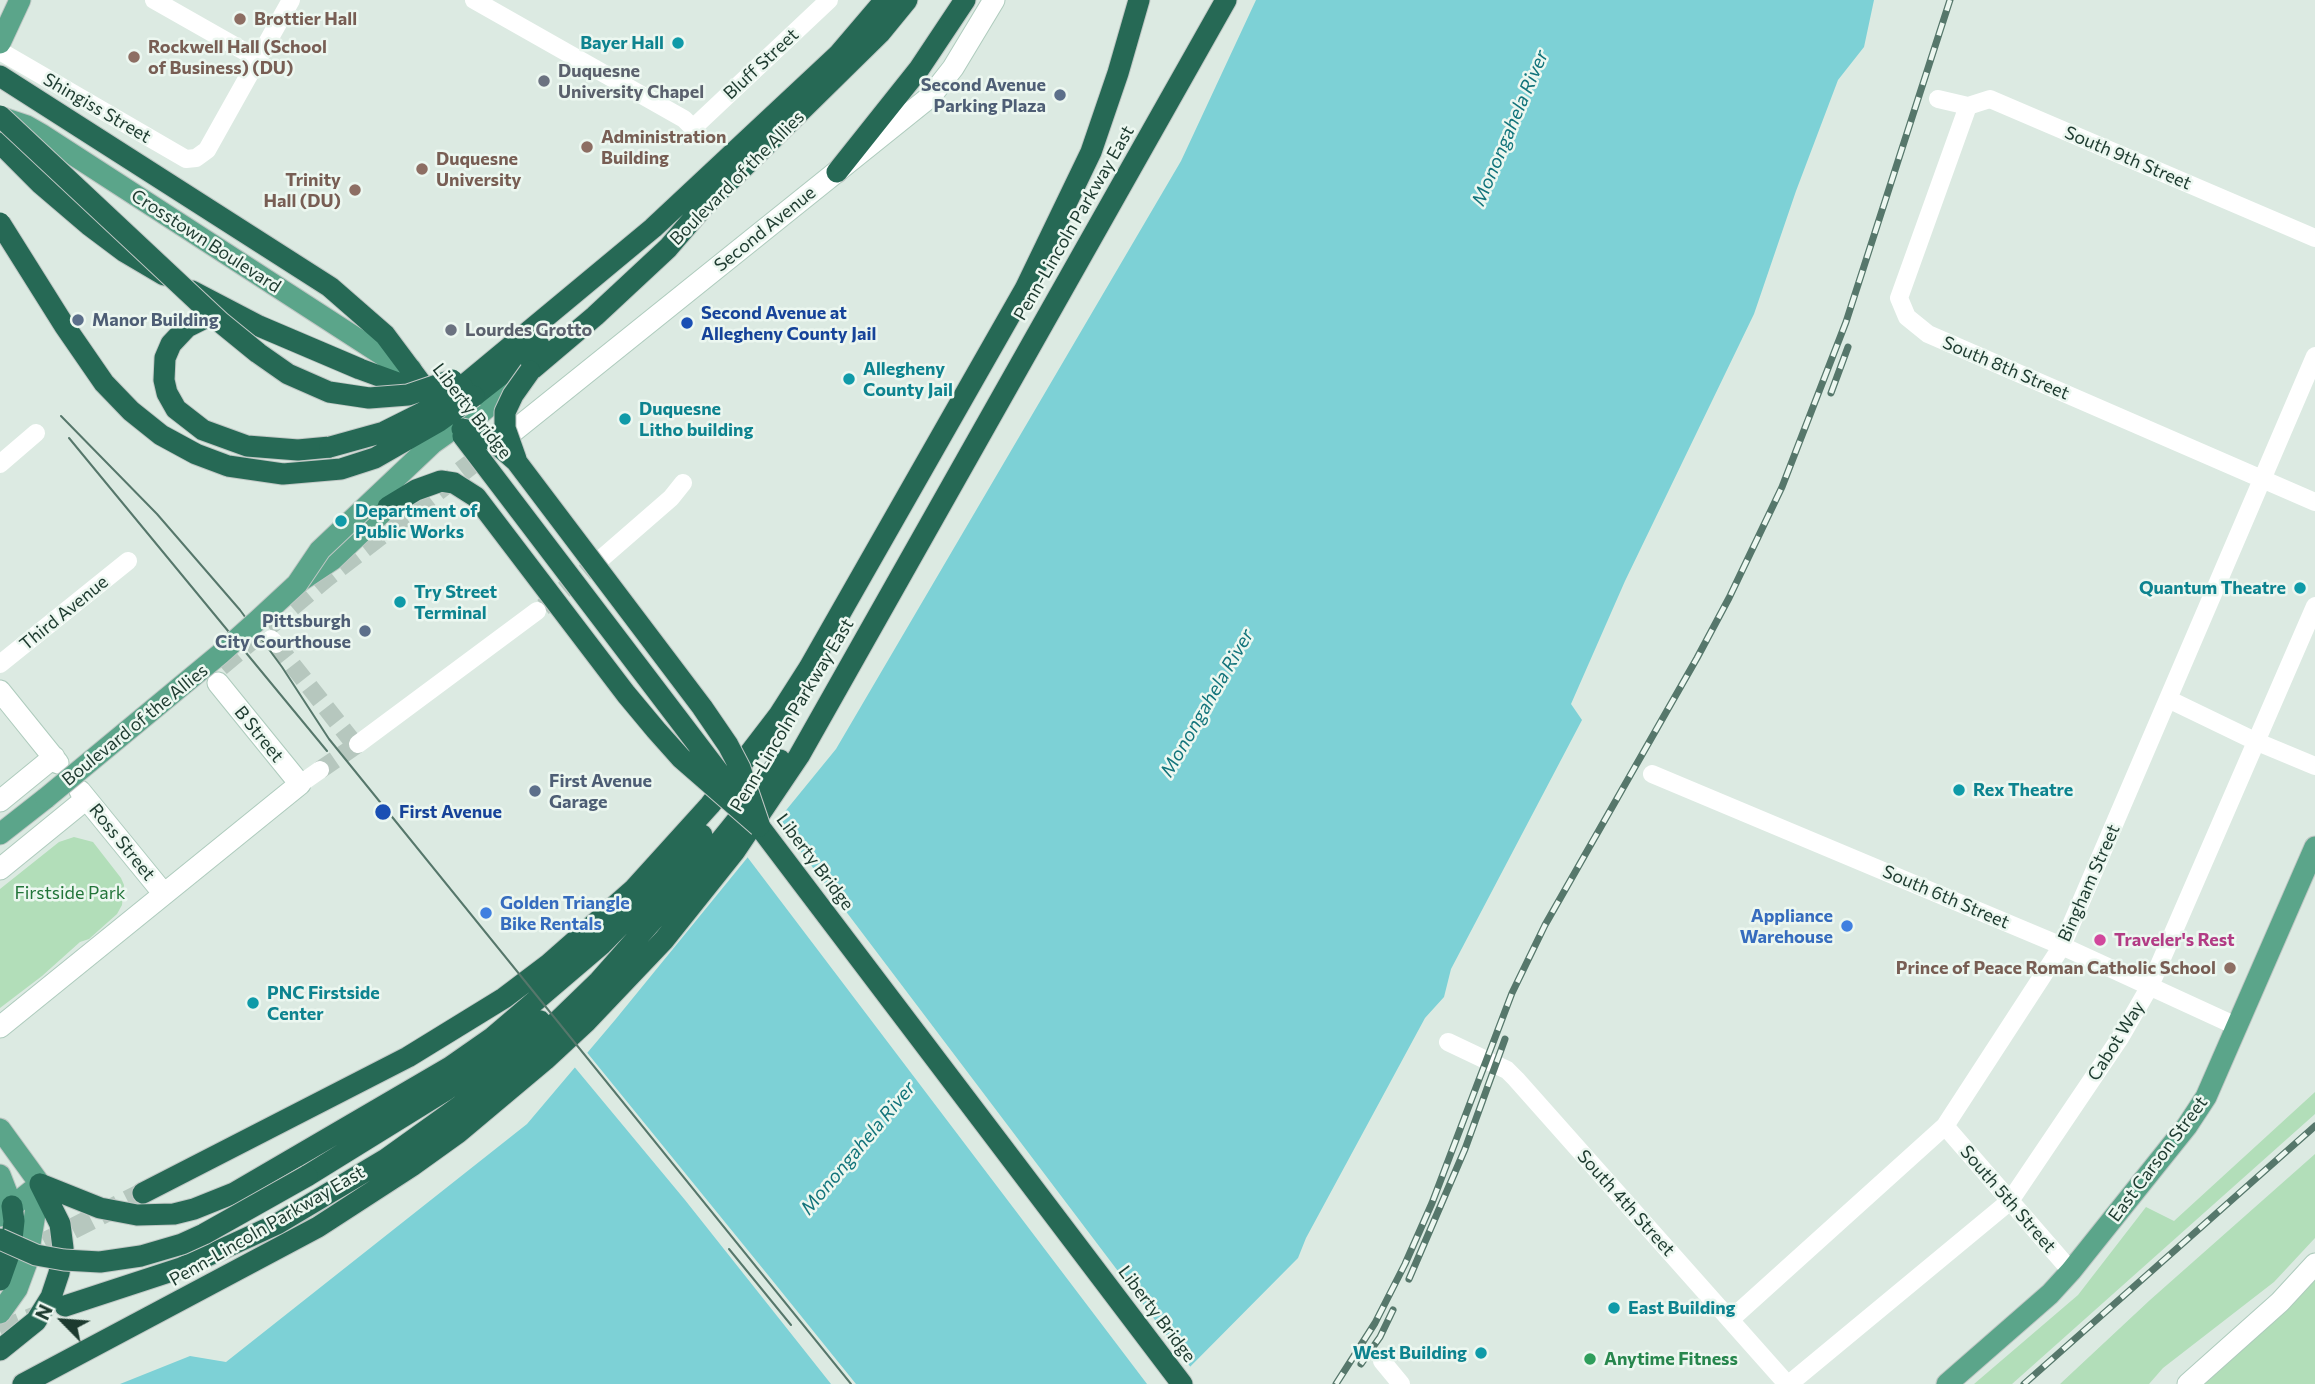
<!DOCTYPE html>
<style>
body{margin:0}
#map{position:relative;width:2315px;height:1384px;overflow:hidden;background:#dceae2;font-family:Commissioner,sans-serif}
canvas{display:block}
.north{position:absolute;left:28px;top:1286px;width:70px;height:70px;-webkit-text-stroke:5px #ecf7f0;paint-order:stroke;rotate:295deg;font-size:19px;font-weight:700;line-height:28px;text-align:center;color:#1d3a2f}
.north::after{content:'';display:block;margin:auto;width:24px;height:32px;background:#1d3a2f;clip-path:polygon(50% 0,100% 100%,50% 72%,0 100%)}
</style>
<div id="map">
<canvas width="2315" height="1384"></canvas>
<div class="north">N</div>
</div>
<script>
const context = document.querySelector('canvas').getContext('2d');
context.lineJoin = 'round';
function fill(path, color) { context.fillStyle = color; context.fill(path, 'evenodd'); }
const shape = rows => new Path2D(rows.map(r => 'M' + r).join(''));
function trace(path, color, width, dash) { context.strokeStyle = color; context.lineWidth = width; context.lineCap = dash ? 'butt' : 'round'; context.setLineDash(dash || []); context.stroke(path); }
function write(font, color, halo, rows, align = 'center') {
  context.font = font + ' Commissioner,sans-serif'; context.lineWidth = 5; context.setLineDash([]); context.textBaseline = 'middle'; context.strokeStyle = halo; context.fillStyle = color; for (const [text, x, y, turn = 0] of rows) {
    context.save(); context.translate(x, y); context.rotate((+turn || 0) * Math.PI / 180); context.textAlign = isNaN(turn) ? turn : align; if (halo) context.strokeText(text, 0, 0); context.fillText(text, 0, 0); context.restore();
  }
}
fill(shape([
 [74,837,93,842,121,878,124,885,122,905,117,914,89,939,80,942,42,976,0,1008,0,889,59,842],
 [2315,1092,2315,1114,2012,1384,1974,1384,2078,1295,2146,1207,2174,1221],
 [2315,1154,2315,1238,2274,1282,2163,1368,2149,1384,2060,1384,2150,1300],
 [2315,1278,2315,1384,2202,1384]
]), '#b2deb9');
fill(shape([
 [1256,0,1874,0,1864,47,1838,80,1796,191,1754,314,1625,581,1571,704,1582,720,1451,969,1444,997,1425,1018,1306,1238,1298,1258,1173,1384,120,1384,190,1356,226,1362,527,1124,615,1020,836,749,1181,161]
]), '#7dd1d6');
fill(shape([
 [778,814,795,844,1192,1369,1177,1384,1147,1384,745,854],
 [585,1050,768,1275,856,1384,831,1384,685,1200,572,1064]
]), '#dceae2');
trace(shape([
 [543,607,602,558],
 [276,644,356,746],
 [320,770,358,744]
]), '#b6c7be', 18, [18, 9]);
trace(shape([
 [220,666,326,577,493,447]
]), '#b6c7be', 21, [21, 10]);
trace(shape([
 [17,1257,143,1193],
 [0,1331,40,1315]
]), '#b6c7be', 21, [21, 10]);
const secondary = shape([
 [510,434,931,96,953,68,994,0],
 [0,691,58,763],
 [80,791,164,894],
 [0,801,54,757],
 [0,869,86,799],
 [0,1027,300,784,218,683],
 [2188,1384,2280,1302,2315,1264]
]);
const primary = shape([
 [0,43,20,0],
 [0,117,27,126,41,134,384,356,411,369],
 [462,429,522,378],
 [299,582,332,560,388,507],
 [0,834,46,798],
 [0,1129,40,1184],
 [0,1175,12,1206],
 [0,1216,40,1184],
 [0,1313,17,1289,27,1262,40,1184],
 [1947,1384,2050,1294,2071,1271,2187,1126,2206,1097,2315,847]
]);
const highway = shape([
 [0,76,330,287,385,335,435,402],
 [0,143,41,184,89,225,125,252,164,275],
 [837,172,919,69,965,0],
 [192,291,259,326,360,369,428,394],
 [230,318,216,316,203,319,187,327,171,344,165,358,164,380,167,393,176,409,203,430,247,446,298,450,330,447],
 [530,371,595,316,668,248,704,206,880,33,907,0],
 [464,385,653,228,838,55,885,0],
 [474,396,539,345],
 [759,826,1182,1384],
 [307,1176,446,1090,540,1021],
 [40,1184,100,1208,137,1215,174,1214,194,1209,234,1193,450,1067,493,1037,602,944,660,885,702,835],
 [143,1193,408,1057,504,998,549,964,633,890,710,805,779,715,809,668,1025,289,1091,152,1118,73,1139,0],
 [0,1280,11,1249,14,1221,12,1206],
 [65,1306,181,1268,277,1224,386,1159,460,1106,537,1041,599,981,691,877,750,804,780,760],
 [0,1350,36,1321,51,1297,59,1273,63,1248,60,1224,40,1184],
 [23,1384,318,1227,412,1166,458,1133,545,1060,586,1022,664,940,735,851,799,756,1226,0]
]);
trace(secondary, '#aecbbd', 23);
trace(primary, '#c0c8c5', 23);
trace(highway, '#c0c8c5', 23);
trace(shape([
 [154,0,258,59],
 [474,0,684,119,693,128,829,0],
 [0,51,186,159,196,158,207,150,291,0],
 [1938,99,1968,106,1990,99,2315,238],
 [1968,106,1899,298,1907,317,1928,334,2315,502],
 [0,464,36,433],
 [602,558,671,498,683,483],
 [271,639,276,644],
 [0,664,128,561],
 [2168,699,2255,741,2315,766],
 [358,744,537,611],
 [1652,774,2062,946,2236,1026],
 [300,784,320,770],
 [1448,1042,1507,1070,1516,1079,1787,1384],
 [1945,1126,2071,1271],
 [1730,1320,1945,1126,2062,946,2315,356],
 [1382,1361,1401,1384],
 [1789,1384,2010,1201,2120,1038,2150,986,2315,606]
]), '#fff', 18);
trace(secondary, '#fff', 21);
trace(primary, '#5ba58a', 21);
trace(highway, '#266955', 21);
trace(shape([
 [61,416,157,514,240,610,282,667,329,739,851,1384],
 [69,438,327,751],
 [729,1249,791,1325]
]), '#56776b', 2);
const rail = shape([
 [1831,393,1848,347],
 [1409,1279,1465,1149,1505,1039],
 [1361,1364,1380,1337,1393,1310],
 [1336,1384,1375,1323,1405,1264,1432,1203,1512,993,1545,925,1697,658,1729,598,1782,487,1846,322,1950,0],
 [2024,1384,2315,1126]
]);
trace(rail, '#56776b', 7);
trace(rail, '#ecf7f0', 4.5, [13]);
const primaryBridge = shape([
 [46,798,220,654,258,620,297,584,320,550,433,443,450,431,462,429]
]);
const highwayBridge = shape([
 [0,116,220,322,258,353,288,374,329,392,369,398,408,395,452,380],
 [0,223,64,325,104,383,131,411,161,435,196,454,228,466,283,474,341,469,375,458,438,422,474,396],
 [462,429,474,431,492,440,516,461,702,707,728,745,740,768,759,824],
 [463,436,733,791],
 [330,447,384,432,424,412,462,386],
 [516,459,505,428,505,412,513,395,530,371],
 [388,507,416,490,441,481,454,483,476,497,626,694,656,730,681,758,759,826],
 [0,1239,36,1255,64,1260,100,1262,141,1256,182,1244,204,1234,307,1176]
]);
trace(primaryBridge, '#c0c8c5', 23, []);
trace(highwayBridge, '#c0c8c5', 23, []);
trace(primaryBridge, '#5ba58a', 21);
trace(highwayBridge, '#266955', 21);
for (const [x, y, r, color] of [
 [240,19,7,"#8d6e63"],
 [678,43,7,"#0f9aa8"],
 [134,57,7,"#8d6e63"],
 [544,81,7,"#6b7280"],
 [1060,95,7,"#5c6f8a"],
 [587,147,7,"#8d6e63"],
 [422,169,7,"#8d6e63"],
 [355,190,7,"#8d6e63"],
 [78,320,7,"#5c6f8a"],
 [687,323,7,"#1a4fb4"],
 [451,330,7,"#6b7280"],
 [849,379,7,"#0f9aa8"],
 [625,419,7,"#0f9aa8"],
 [341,521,7,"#0f9aa8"],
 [2300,588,7,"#0f9aa8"],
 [400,602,7,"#0f9aa8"],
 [365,631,7,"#5c6f8a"],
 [1959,790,7,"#0f9aa8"],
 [535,791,7,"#5c6f8a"],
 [383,812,9,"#1a4fb4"],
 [486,913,7,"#3f7fe0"],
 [1847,926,7,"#3f7fe0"],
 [2100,940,7,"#d1479c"],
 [2230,968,7,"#8d6e63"],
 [253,1003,7,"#0f9aa8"],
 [1614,1308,7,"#0f9aa8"],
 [1481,1353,7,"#0f9aa8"],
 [1590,1359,7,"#2e9e5b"]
]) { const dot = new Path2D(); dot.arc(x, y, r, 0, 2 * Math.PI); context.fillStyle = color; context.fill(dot); trace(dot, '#ecf7f0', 2.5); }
write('bold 18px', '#785e54', '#ecf7f0', [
 ["Brottier Hall",254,19],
 ["Rockwell Hall (School",148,47],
 ["of Business) (DU)",148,68],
 ["Administration",601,137],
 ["Building",601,158],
 ["Duquesne",436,159],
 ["University",436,180],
 ["Trinity",341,180,"right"],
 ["Hall (DU)",341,201,"right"],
 ["Prince of Peace Roman Catholic School",2216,968,"right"]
], 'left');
write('bold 18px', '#0d838f', '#ecf7f0', [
 ["Bayer Hall",664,43,"right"],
 ["Allegheny",863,369],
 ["County Jail",863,390],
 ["Duquesne",639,409],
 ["Litho building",639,430],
 ["Department of",355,511],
 ["Public Works",355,532],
 ["Quantum Theatre",2286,588,"right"],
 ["Try Street",414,592],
 ["Terminal",414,613],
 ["Rex Theatre",1973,790],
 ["PNC Firstside",267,993],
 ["Center",267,1014],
 ["East Building",1628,1308],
 ["West Building",1467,1353,"right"]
], 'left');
write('18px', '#1d3a2f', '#ecf7f0', [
 ["Bluff Street",761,64,-43],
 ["Shingiss Street",97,108,30],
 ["South 9th Street",2128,158,23],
 ["Boulevard of the Allies",737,178,-45],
 ["Penn-Lincoln Parkway East",1074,223,-60],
 ["Second Avenue",765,229,-39],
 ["Crosstown Boulevard",206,241,33],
 ["South 8th Street",2006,368,23],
 ["Liberty Bridge",472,411,52],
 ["Third Avenue",64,613,-39],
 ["Penn-Lincoln Parkway East",792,715,-59],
 ["Boulevard of the Allies",135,725,-39],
 ["B Street",259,734,51],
 ["Ross Street",122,842,51],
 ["Liberty Bridge",815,862,53],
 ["Bingham Street",2089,883,-66],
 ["South 6th Street",1946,897,23],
 ["Cabot Way",2116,1041,-58],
 ["East Carson Street",2158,1159,-53],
 ["South 5th Street",2008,1199,49],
 ["South 4th Street",1626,1203,48],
 ["Penn-Lincoln Parkway East",267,1226,-30],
 ["Liberty Bridge",1157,1314,53]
]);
write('bold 18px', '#5b616d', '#ecf7f0', [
 ["Duquesne",558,71],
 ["University Chapel",558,92],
 ["Lourdes Grotto",465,330]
], 'left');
write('bold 18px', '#4e5e75', '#ecf7f0', [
 ["Second Avenue",1046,85],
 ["Parking Plaza",1046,106],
 ["Manor Building",92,320,"left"],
 ["Pittsburgh",351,621],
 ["City Courthouse",351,642],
 ["First Avenue",549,781,"left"],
 ["Garage",549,802,"left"]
], 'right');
write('bold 18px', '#164399', '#ecf7f0', [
 ["Second Avenue at",701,313],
 ["Allegheny County Jail",701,334],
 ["First Avenue",399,812]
], 'left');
write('18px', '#23753a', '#ecf7f0', [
 ["Firstside Park",70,893]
]);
write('bold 18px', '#366cbe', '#ecf7f0', [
 ["Golden Triangle",500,903],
 ["Bike Rentals",500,924],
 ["Appliance",1833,916,"right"],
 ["Warehouse",1833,937,"right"]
], 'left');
write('bold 18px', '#b23c85', '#ecf7f0', [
 ["Traveler's Rest",2114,940]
], 'left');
write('bold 18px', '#27864d', '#ecf7f0', [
 ["Anytime Fitness",1604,1359]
], 'left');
write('italic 19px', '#12747b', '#ecf7f0', [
 ["Monongahela River",1510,128,-67],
 ["Monongahela River",1207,703,-60],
 ["Monongahela River",858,1148,-50]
]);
</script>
